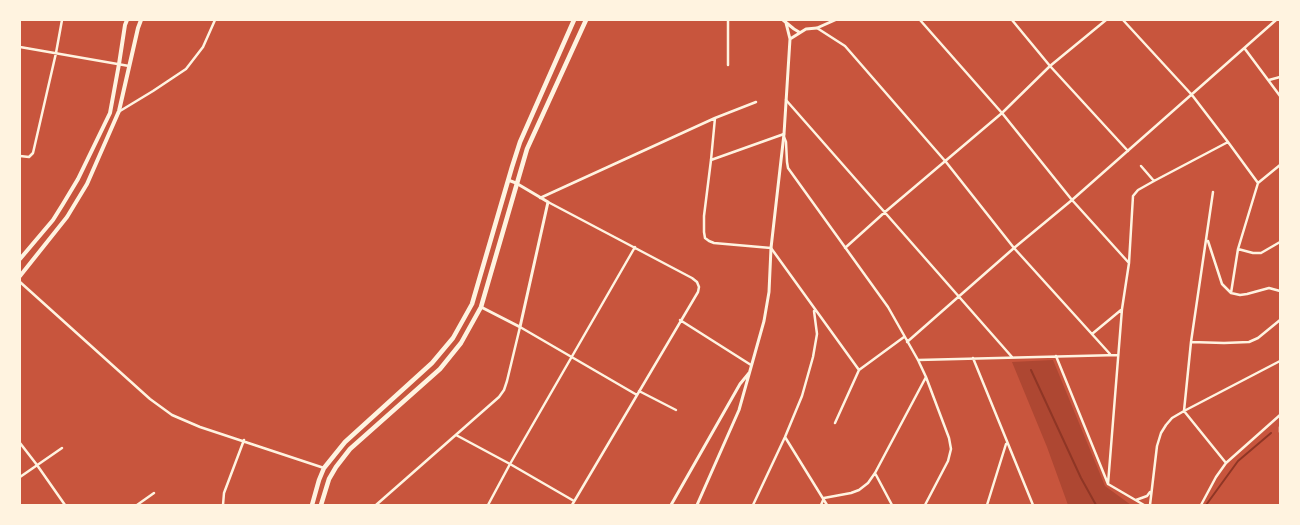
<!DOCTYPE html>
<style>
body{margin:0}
#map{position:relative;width:1300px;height:525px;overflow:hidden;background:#c8553d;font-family:Barlow,sans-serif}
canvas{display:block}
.frame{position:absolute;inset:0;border:21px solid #fff3e0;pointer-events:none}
</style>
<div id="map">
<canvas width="1300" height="525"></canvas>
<div class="frame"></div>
</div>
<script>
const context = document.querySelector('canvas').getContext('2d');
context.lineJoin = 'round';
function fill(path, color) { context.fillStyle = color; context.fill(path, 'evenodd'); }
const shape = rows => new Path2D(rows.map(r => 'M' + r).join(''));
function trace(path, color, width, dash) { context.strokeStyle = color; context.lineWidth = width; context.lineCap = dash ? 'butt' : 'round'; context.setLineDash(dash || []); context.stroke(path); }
fill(shape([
 [1053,360,1105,486,1131,505,1068,505,1047,447,1012,362]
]), '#ae4732');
trace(shape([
 [1031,370,1081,478,1096,505],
 [1206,505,1238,461,1271,433]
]), '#8f3625', 2);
trace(shape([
 [728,20,728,65],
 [920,20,1002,113,1072,200,1129,263],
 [1012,20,1050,66,1128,151],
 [1123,20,1192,95,1228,142,1258,183],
 [817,28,845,46,946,162,1014,248,1110,354],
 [20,47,129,66],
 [1245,49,1280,96],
 [1269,80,1280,77],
 [786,100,1012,357],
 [120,111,153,91,186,69,203,47,215,20],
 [715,118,711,160,704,216,704,232,705,238,709,241,714,243,771,248,859,370],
 [784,137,786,142,787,162,788,168,888,307,918,360,926,377,949,438,951,449,948,461,925,505],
 [20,156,29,157,33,153,56,53,62,20],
 [711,160,784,134],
 [1141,166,1154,181],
 [1213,192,1191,342,1184,411,1226,463],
 [540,198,715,118,756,102],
 [548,202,692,278,697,282,699,287,698,292,572,505],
 [1208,241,1222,284,1231,293,1240,295,1247,294,1269,288,1280,291],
 [845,248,885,212,1002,113,1050,66,1106,20],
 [1238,249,1253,253,1261,253,1280,242],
 [20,282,150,399,172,415,200,427,324,468],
 [1231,293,1238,249,1258,183,1280,165],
 [680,320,751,365],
 [1092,334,1121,310],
 [907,342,1014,248,1072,200,1276,20],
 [1191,342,1224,343,1249,342,1258,338,1280,320],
 [1056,356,1108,484,1144,505],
 [973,358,1033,505],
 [918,360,1118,355],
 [639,391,676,410],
 [835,423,859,370,904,337],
 [1280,427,1280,432],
 [456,435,510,464,574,501],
 [785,437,827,505],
 [20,443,37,465,65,505],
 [875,473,892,505],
 [20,477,62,448],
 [1108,484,1122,309,1129,263,1133,196,1138,190,1154,181,1228,142],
 [1136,500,1147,496,1150,492],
 [137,505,154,493],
 [223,505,224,493,244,440],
 [376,505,499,397,504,390,507,381,520,327,637,395],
 [488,505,510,464,635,247],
 [753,505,785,437,802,396,813,357,817,334,814,311],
 [821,505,824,498,851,493,859,490,868,483,875,473,926,377],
 [987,505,1006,444],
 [1150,505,1157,446,1161,433,1166,425,1172,418,1184,411,1280,361],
 [1201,505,1216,477,1226,463,1280,415]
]), '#fff3e0', 2.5);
trace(shape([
 [783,20,794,29,799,32],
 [790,39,806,29,817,28,835,20],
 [481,307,520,327,548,202,516,183,508,180],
 [671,505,740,384,749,373],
 [697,505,739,410,764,321,769,292,771,248,784,134,790,39,786,23]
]), '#fff3e0', 3);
trace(shape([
 [20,259,53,220,63,204,78,179,110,113,119,64,125,25,127,20],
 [20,276,67,217,87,184,119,111,138,28,141,20]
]), '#fff3e0', 4);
trace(shape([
 [312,505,319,480,324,468,345,442,432,363,453,338,472,304,512,167,520,142,574,20],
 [321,505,329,479,336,467,350,449,440,369,461,343,481,307,527,149,586,20]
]), '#fff3e0', 4.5);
</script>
